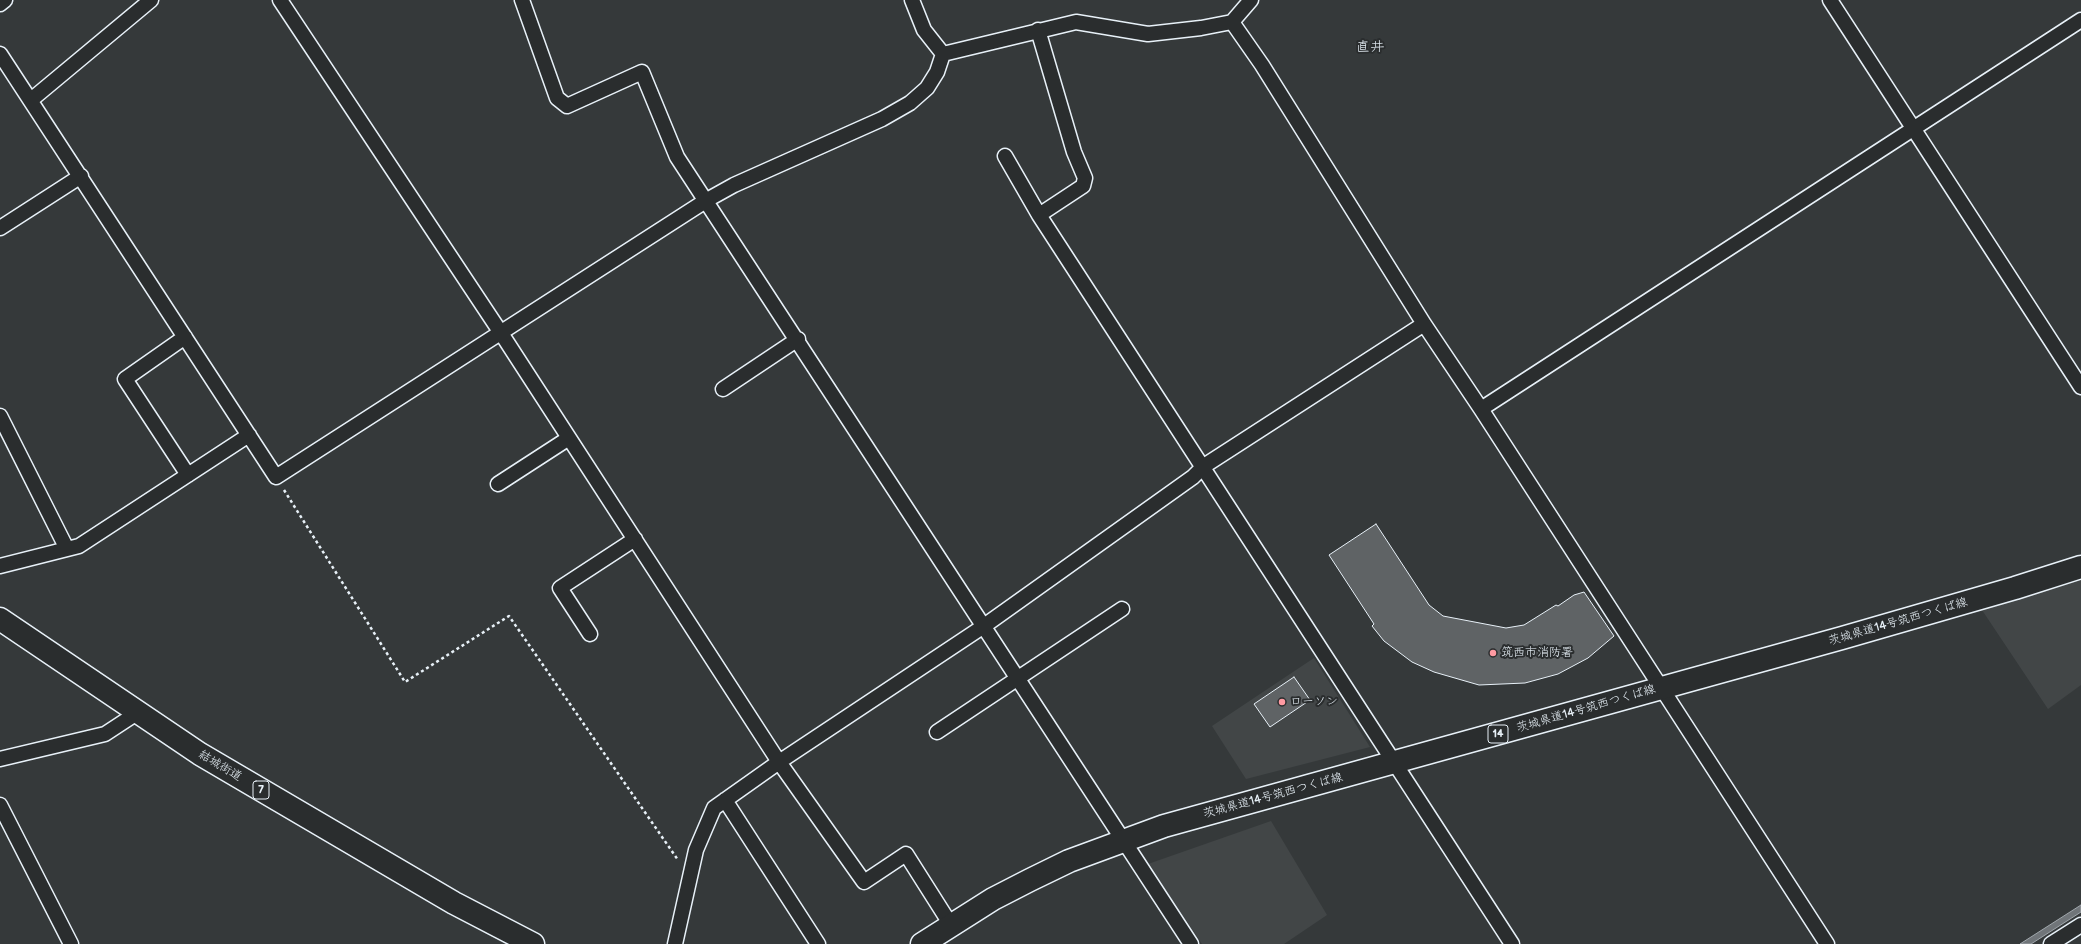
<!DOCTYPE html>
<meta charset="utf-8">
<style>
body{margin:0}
canvas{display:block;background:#35393a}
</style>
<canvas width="2081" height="944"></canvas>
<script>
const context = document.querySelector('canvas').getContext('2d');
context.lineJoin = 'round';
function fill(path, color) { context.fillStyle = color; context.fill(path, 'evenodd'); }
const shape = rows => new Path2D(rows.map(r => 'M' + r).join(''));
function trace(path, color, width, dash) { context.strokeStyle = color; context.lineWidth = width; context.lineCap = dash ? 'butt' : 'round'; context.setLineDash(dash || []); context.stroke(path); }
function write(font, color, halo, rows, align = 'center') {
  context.font = font + ' "Balsamiq Sans","Klee One",sans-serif'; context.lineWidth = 4; context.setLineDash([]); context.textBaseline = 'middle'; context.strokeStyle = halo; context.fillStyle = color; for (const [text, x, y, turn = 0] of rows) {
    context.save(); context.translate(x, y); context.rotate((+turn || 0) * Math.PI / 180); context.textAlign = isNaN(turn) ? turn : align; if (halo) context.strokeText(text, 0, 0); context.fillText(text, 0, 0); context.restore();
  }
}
fill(shape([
 [2081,580,2081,685,2048,709,1982,610],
 [1314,658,1370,747,1246,779,1212,726],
 [1271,821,1327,915,1284,944,1202,944,1148,864]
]), '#424647');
const water = shape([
 [2081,905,2081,912,2031,944,2020,944,2081,905]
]);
fill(water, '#707579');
trace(water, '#a0a7ac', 1);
const building = shape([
 [1376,524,1429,605,1443,616,1506,628,1524,625,1556,605,1558,606,1574,595,1584,592,1614,636,1588,658,1558,674,1525,683,1479,685,1434,672,1412,662,1384,641,1372,626,1374,624,1329,555,1376,524],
 [1294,677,1310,700,1270,727,1254,704,1294,677]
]);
fill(building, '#5f6365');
trace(building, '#e8f1f8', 1);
const minor = shape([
 [280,0,501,333,779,762,864,882,906,854,951,925],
 [522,0,557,98,567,106,642,72,677,157,1191,944],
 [912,0,924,30,943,54],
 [1830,0,2081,387],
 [0,4,5,0],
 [1232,22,1262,65,1424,324,1481,409,1827,944],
 [1038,30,1074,152,1085,178,1083,186,1039,215],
 [0,54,276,477,707,200,734,185,882,119,910,103,927,88,937,72,943,54],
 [943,54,1076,22,1148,34,1201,28,1232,22,1251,0],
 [31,100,151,0],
 [1005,156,1039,215,1512,944],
 [0,228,81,176],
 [185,337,125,379,188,475],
 [723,389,798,339],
 [1481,409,2081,20],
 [0,416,67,549],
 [498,484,569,438],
 [0,566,79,546,249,435],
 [590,634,560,588,635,539],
 [937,732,1122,609],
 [0,759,105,734,137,713],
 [725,800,818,944],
 [0,805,71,944],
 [675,944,696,850,714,808,779,762,984,626,1193,477,1204,466,1424,324],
 [2051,944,2081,925]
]);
const primary = shape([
 [0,619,200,754,454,903,533,944],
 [922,944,993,899,1030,880,1069,861,1164,826,1842,638,2015,588,2081,567]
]);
trace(minor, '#e8f1f8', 17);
trace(primary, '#e8f1f8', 25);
trace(shape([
 [284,490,405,682,509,616,678,860]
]), '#e8f1f8', 2.5, [3, 3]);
trace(minor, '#2a2d2e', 14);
trace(primary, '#2a2d2e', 22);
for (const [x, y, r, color] of [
 [1493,653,4,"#ff9aa2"],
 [1282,702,4,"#ff9aa2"]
]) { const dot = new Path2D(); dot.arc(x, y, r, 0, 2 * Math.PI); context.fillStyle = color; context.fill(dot); trace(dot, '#2a2d2e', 1.5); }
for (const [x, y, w] of [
 [1498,734,20],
 [261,790,16]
]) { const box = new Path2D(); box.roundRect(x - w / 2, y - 9, w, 18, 3); context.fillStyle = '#2a2d2e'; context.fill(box); trace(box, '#e8f1f8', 1); }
write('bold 11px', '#e8f1f8', null, [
 ["14",1498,734],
 ["7",261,790]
]);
write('12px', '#e8f1f8', '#2a2d2e', [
 ["茨城県道14号筑西つくば線",1898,622,-16],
 ["茨城県道14号筑西つくば線",1586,709,-16],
 ["結城街道",220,766,31],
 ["茨城県道14号筑西つくば線",1273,796,-15]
]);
write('12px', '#e8f1f8', '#2a2d2e', [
 ["筑西市消防署",1501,653],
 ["ローソン",1290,702]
], 'left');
write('14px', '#e8f1f8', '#2a2d2e', [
 ["直井",1370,47]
]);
</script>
